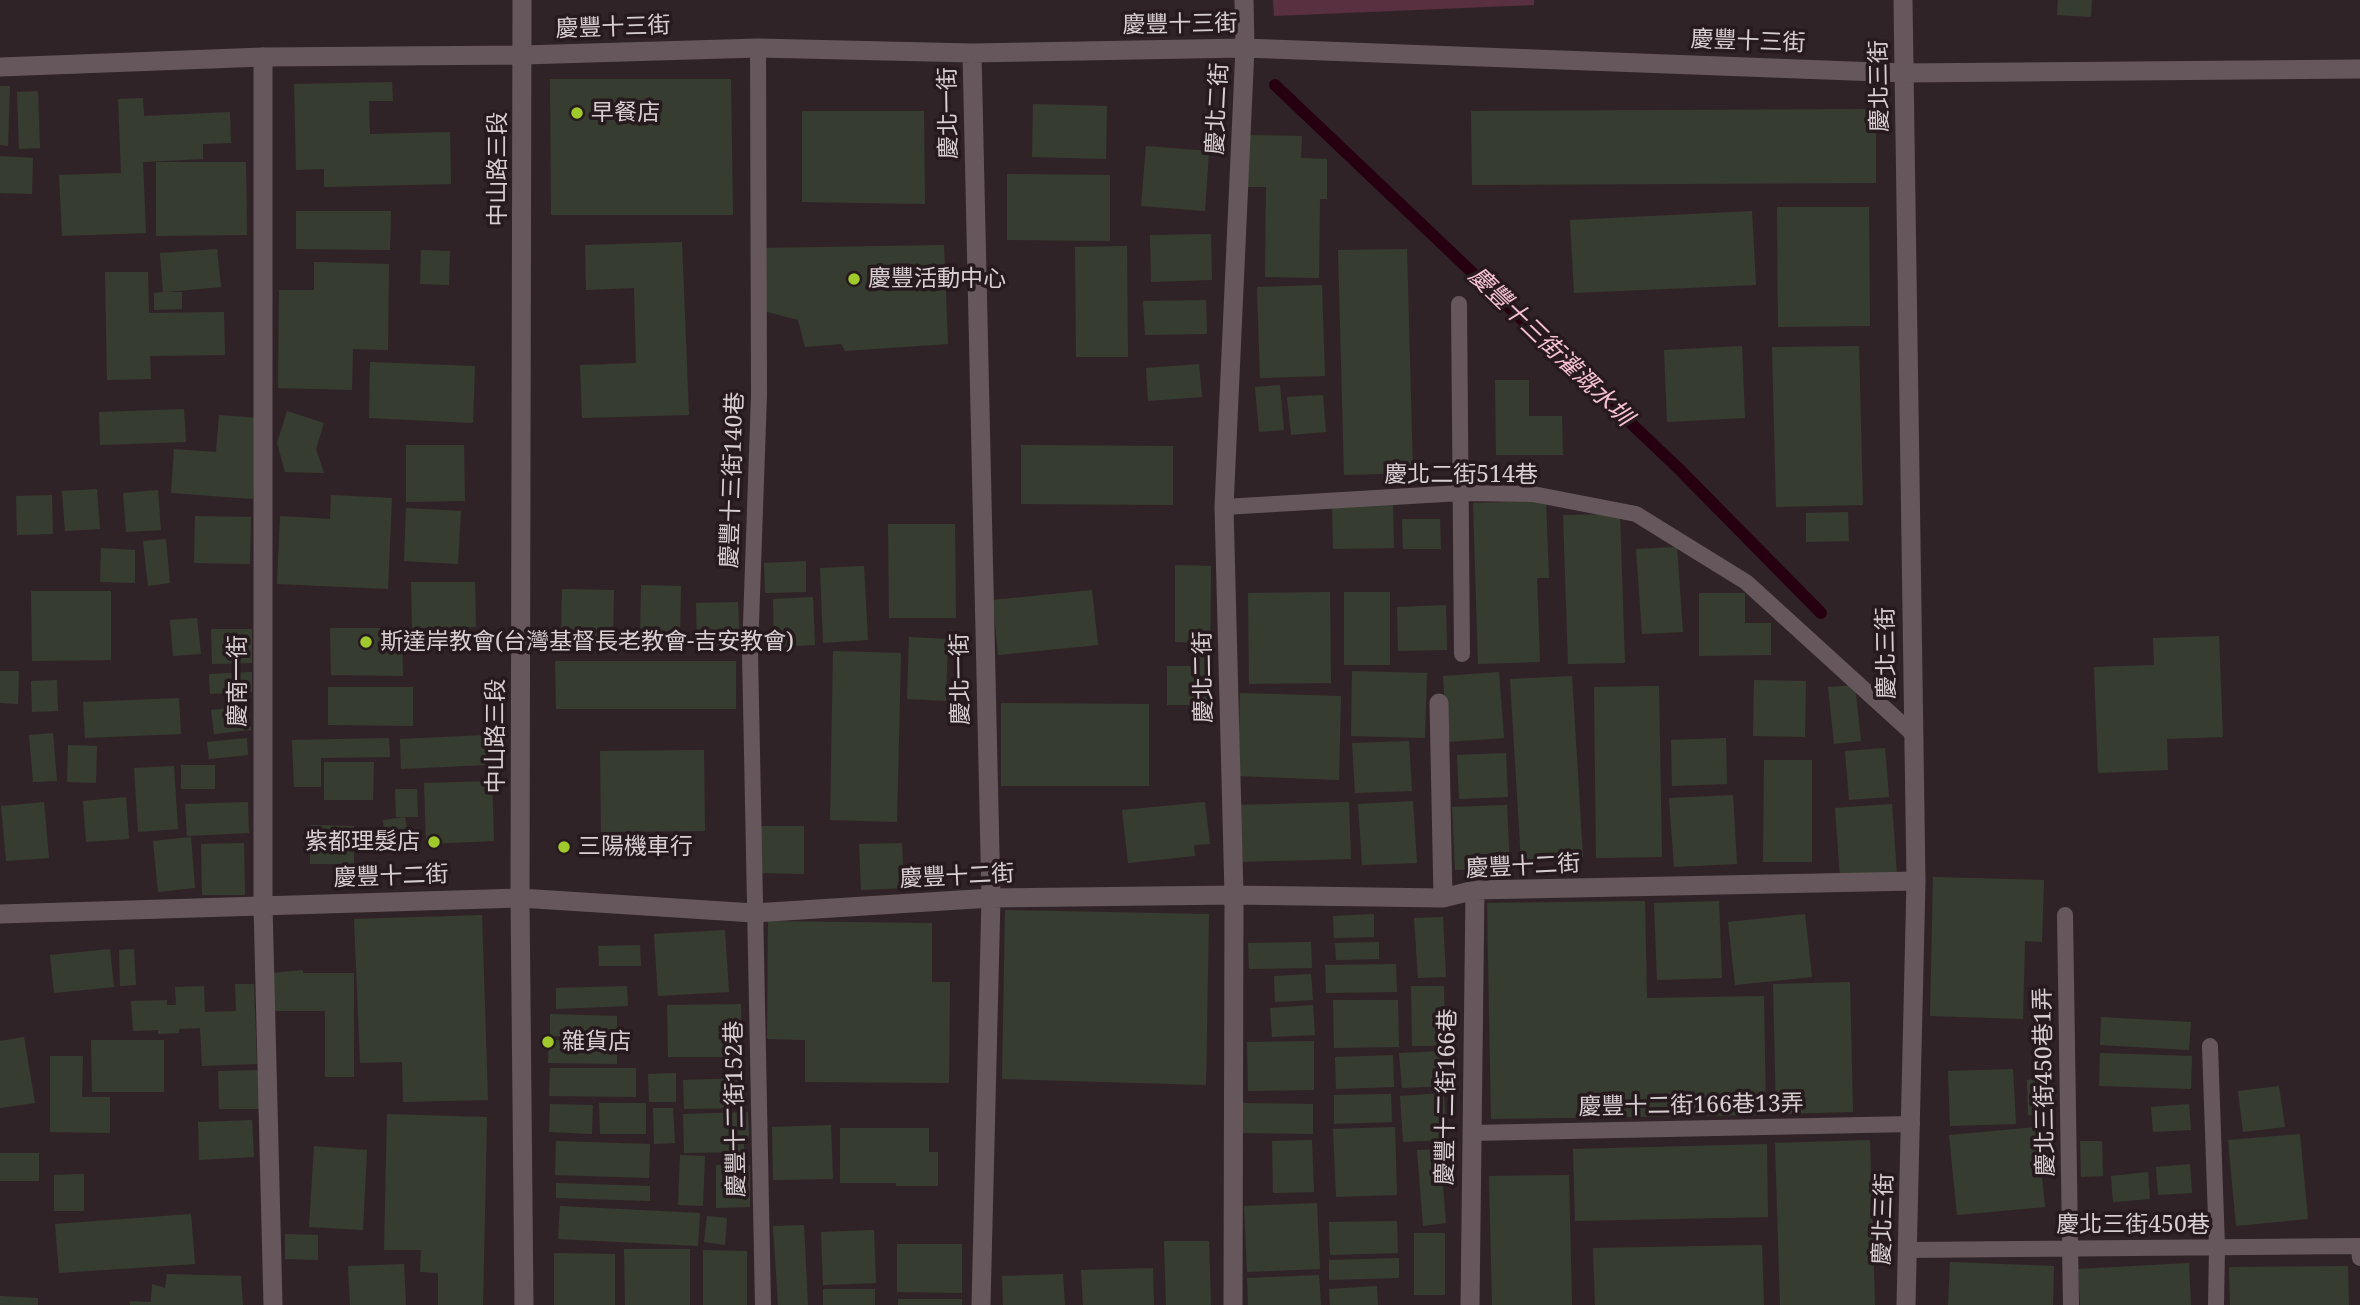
<!DOCTYPE html>
<meta charset="utf-8">
<style>
body{margin:0}
canvas{display:block;background:#302327}
</style>
<canvas width="2360" height="1305"></canvas>
<script>
const context = document.querySelector('canvas').getContext('2d');
context.lineJoin = 'round';
function fill(path, color) { context.fillStyle = color; context.fill(path, 'evenodd'); }
const shape = rows => new Path2D(rows.map(r => 'M' + r).join(''));
function trace(path, color, width, dash) { context.strokeStyle = color; context.lineWidth = width; context.lineCap = dash ? 'butt' : 'round'; context.setLineDash(dash || []); context.stroke(path); }
function write(font, color, halo, rows, align = 'center') {
  context.font = font + ' "Noto Serif","Noto Sans TC",serif'; context.lineWidth = 7; context.setLineDash([]); context.textBaseline = 'middle'; context.strokeStyle = halo; context.fillStyle = color; for (const [text, x, y, turn = 0] of rows) {
    context.save(); context.translate(x, y); context.rotate((+turn || 0) * Math.PI / 180); context.textAlign = isNaN(turn) ? turn : align; if (halo) context.strokeText(text, 0, 0); context.fillText(text, 0, 0); context.restore();
  }
}
fill(shape([
 [1273,0,1534,0,1534,5,1274,16]
]), '#58303f');
trace(shape([
 [1275,85,1678,468,1821,613]
]), '#260010', 12);
fill(shape([
 [2058,0,2092,0,2091,17,2057,15],
 [550,79,731,79,733,215,551,215],
 [392,82,393,101,369,101,370,134,450,132,451,184,324,187,324,169,296,170,294,84],
 [0,86,10,86,8,146,0,145],
 [38,91,40,148,19,149,17,92],
 [143,98,144,116,230,112,231,143,203,144,203,159,143,162,146,233,62,236,59,175,121,173,118,99],
 [1033,104,1107,106,1106,159,1032,157],
 [1876,109,1876,183,1472,185,1471,111],
 [802,111,924,111,925,204,802,202],
 [1246,135,1302,136,1301,158,1327,159,1327,199,1320,199,1319,278,1265,277,1266,187,1245,187],
 [1146,146,1209,151,1205,211,1141,206],
 [0,156,33,158,32,194,0,193],
 [156,162,246,162,247,235,156,236],
 [1007,174,1110,175,1110,241,1007,240],
 [1777,207,1869,207,1870,326,1778,327],
 [296,211,391,211,390,250,296,249],
 [1752,211,1756,285,1574,293,1570,220],
 [1211,234,1212,280,1151,282,1150,235],
 [682,242,689,415,582,418,580,365,636,363,634,288,586,290,585,245],
 [944,245,948,344,845,351,841,344,805,347,798,320,764,311,762,248],
 [1127,246,1128,357,1076,357,1075,247],
 [217,249,221,287,166,292,182,292,182,309,154,310,154,293,163,292,160,253],
 [1407,249,1413,473,1344,475,1338,250],
 [421,250,450,251,449,285,420,284],
 [314,262,389,264,388,350,353,349,352,390,278,388,279,290,314,290],
 [105,272,148,272,149,313,224,312,225,355,150,356,151,379,107,380],
 [1322,285,1325,376,1260,378,1257,287],
 [1206,300,1207,334,1145,335,1143,301],
 [1742,346,1745,418,1667,422,1664,350],
 [1859,346,1863,505,1776,507,1772,347],
 [370,362,475,366,473,423,369,418],
 [1199,364,1202,397,1148,401,1146,368],
 [1495,380,1529,380,1529,416,1562,416,1563,455,1496,455],
 [1280,385,1284,430,1259,432,1255,387],
 [1323,395,1326,432,1291,435,1287,397],
 [184,409,186,442,100,445,99,412],
 [287,411,324,423,316,449,324,473,285,472,277,443],
 [219,415,259,418,253,499,171,493,174,449,216,452],
 [406,445,464,445,465,501,406,502],
 [1021,445,1173,446,1173,505,1021,504],
 [97,489,100,529,65,531,62,491],
 [158,490,161,530,126,532,123,493],
 [52,495,53,534,17,535,16,496],
 [331,495,392,498,388,589,277,584,280,516,330,519],
 [1546,501,1549,578,1537,578,1540,662,1478,664,1473,503],
 [1393,503,1394,548,1333,549,1332,504],
 [406,508,461,511,458,564,404,561],
 [1848,512,1849,541,1806,542,1806,513],
 [1620,514,1625,663,1568,664,1563,515],
 [195,516,251,517,250,564,194,563],
 [1402,519,1440,519,1441,549,1403,549],
 [888,524,955,524,956,618,889,618],
 [166,539,170,583,148,586,143,541],
 [1677,547,1683,632,1642,634,1636,549],
 [101,548,135,550,135,583,100,582],
 [806,561,806,592,765,593,764,563],
 [1175,565,1211,566,1210,705,1167,705,1167,666,1199,666,1199,643,1175,642],
 [864,566,868,640,823,643,820,568],
 [411,582,475,582,476,627,412,628],
 [641,585,681,586,680,640,640,640],
 [562,589,614,590,613,637,561,636],
 [1092,590,1098,645,998,655,993,600],
 [31,591,111,591,111,660,32,661],
 [1330,592,1331,683,1249,684,1248,593],
 [1344,592,1390,592,1390,665,1344,665],
 [1699,593,1745,593,1745,623,1771,623,1771,655,1699,656],
 [813,597,815,645,774,647,773,599],
 [738,602,740,649,697,651,696,603],
 [1446,605,1447,650,1398,651,1397,607],
 [197,618,201,654,173,656,170,620],
 [330,628,402,628,403,676,331,675],
 [211,629,252,629,252,663,212,664],
 [2219,636,2223,737,2167,739,2168,770,2098,773,2094,667,2154,665,2153,638],
 [909,637,948,639,946,701,907,699],
 [833,651,901,653,897,822,830,820],
 [555,661,736,661,736,709,556,709],
 [0,671,19,671,18,704,0,703],
 [1352,671,1427,673,1425,738,1351,736],
 [252,672,252,692,210,694,209,674],
 [1499,672,1504,738,1447,742,1443,676],
 [1572,676,1583,857,1521,861,1510,679],
 [57,680,58,711,32,712,31,681],
 [1754,680,1806,681,1805,737,1753,736],
 [1855,685,1861,741,1834,744,1828,687],
 [1659,686,1662,857,1596,858,1594,687],
 [328,687,413,687,413,726,328,725],
 [1240,693,1341,696,1339,780,1238,776],
 [179,698,181,734,85,738,83,702],
 [1001,703,1149,704,1149,786,1001,786],
 [248,706,251,730,214,734,211,710],
 [53,733,57,781,33,782,29,735],
 [486,735,487,765,401,769,400,739],
 [247,738,248,755,209,759,207,742],
 [389,738,390,757,321,758,321,787,294,787,292,740],
 [1726,738,1727,784,1672,786,1671,740],
 [1409,741,1412,791,1355,793,1352,743],
 [68,745,97,746,96,783,67,782],
 [1885,748,1889,797,1849,800,1845,751],
 [704,750,705,831,601,832,600,751],
 [1506,753,1508,797,1459,799,1457,755],
 [1764,760,1812,760,1812,862,1763,862],
 [324,762,374,762,373,800,324,800],
 [181,765,215,765,215,789,181,789],
 [174,766,178,829,138,832,134,768],
 [492,781,494,841,426,844,424,783],
 [395,789,417,789,418,817,396,817],
 [1733,795,1737,864,1674,867,1669,798],
 [126,797,129,839,86,842,83,801],
 [1413,801,1417,863,1362,865,1358,804],
 [44,802,49,858,6,861,1,806],
 [248,802,249,833,187,836,185,804],
 [1205,802,1210,844,1194,845,1195,856,1128,863,1122,810],
 [1349,802,1351,859,1238,862,1236,805],
 [1892,804,1897,874,1840,878,1835,808],
 [1507,805,1510,868,1455,870,1452,807],
 [405,817,408,833,385,837,383,820],
 [310,825,354,826,354,864,310,864],
 [760,826,804,826,804,874,761,873],
 [191,837,195,888,158,892,153,841],
 [244,843,245,895,202,895,201,844],
 [902,843,904,888,861,890,859,844],
 [1933,877,2044,880,2042,942,2025,941,2023,1019,1930,1016],
 [1645,901,1647,998,1764,996,1766,1115,1491,1119,1487,903],
 [1719,901,1722,978,1657,980,1654,903],
 [1005,910,1209,914,1206,1085,1002,1079],
 [1374,914,1374,937,1334,938,1333,916],
 [1805,914,1812,977,1735,985,1728,922],
 [482,915,488,1100,403,1102,402,1062,360,1063,354,919],
 [1443,917,1446,977,1418,978,1414,918],
 [768,921,932,923,932,982,950,982,949,1083,805,1082,805,1040,767,1039],
 [725,930,729,992,658,996,654,934],
 [1311,942,1312,968,1249,969,1248,943],
 [1379,942,1379,959,1336,960,1335,943],
 [640,945,641,966,599,966,598,946],
 [110,949,114,987,54,993,50,955],
 [134,949,136,985,120,986,119,950],
 [1396,964,1397,992,1326,993,1325,965],
 [303,970,303,973,354,973,354,1077,325,1077,325,1011,273,1011,272,973],
 [1311,974,1313,1000,1275,1002,1274,976],
 [1850,982,1853,1112,1776,1114,1773,984],
 [235,984,254,984,257,1064,202,1066,200,1028,179,1029,179,1033,158,1034,158,1030,133,1031,131,1001,167,1000,167,1005,176,1005,175,987,204,986,205,1012,236,1011],
 [627,986,628,1006,556,1009,556,988],
 [1411,986,1444,986,1445,1046,1412,1046],
 [1333,1000,1398,1000,1399,1047,1334,1048],
 [741,1004,742,1057,668,1057,667,1005],
 [1313,1005,1315,1035,1272,1037,1270,1008],
 [550,1014,617,1016,617,1038,550,1036],
 [2101,1017,2191,1022,2189,1050,2100,1045],
 [24,1037,35,1103,0,1108,0,1041],
 [91,1040,164,1040,164,1092,92,1092],
 [549,1040,617,1041,617,1064,548,1063],
 [1314,1041,1314,1090,1248,1091,1247,1042],
 [1444,1051,1446,1086,1402,1088,1399,1053],
 [2100,1053,2192,1056,2191,1089,2099,1086],
 [1393,1055,1394,1087,1336,1089,1335,1057],
 [50,1056,83,1056,82,1097,110,1097,110,1133,50,1132],
 [550,1068,636,1068,636,1097,549,1096],
 [2013,1069,2016,1124,1950,1126,1948,1071],
 [262,1070,263,1109,219,1109,218,1071],
 [676,1073,676,1102,649,1102,648,1074],
 [745,1078,746,1108,684,1109,683,1080],
 [2048,1078,2050,1115,2028,1115,2027,1080],
 [2279,1086,2285,1127,2243,1132,2238,1091],
 [1444,1093,1447,1140,1403,1142,1400,1096],
 [1391,1094,1392,1122,1334,1124,1334,1095],
 [599,1103,646,1103,646,1134,600,1134],
 [1242,1103,1313,1104,1313,1134,1242,1133],
 [550,1104,593,1105,592,1134,549,1132],
 [2189,1104,2191,1130,2153,1132,2151,1107],
 [653,1108,673,1108,675,1143,654,1144],
 [748,1112,749,1137,744,1137,744,1152,684,1153,683,1114],
 [387,1114,487,1117,483,1305,438,1305,438,1273,420,1272,421,1250,384,1250],
 [252,1120,254,1157,199,1160,198,1122],
 [831,1125,833,1179,773,1180,772,1127],
 [1395,1127,1397,1195,1336,1197,1333,1129],
 [2037,1127,2045,1207,1957,1215,1949,1135],
 [840,1128,929,1128,929,1152,938,1152,938,1186,896,1186,896,1183,840,1183],
 [2300,1134,2308,1219,2236,1226,2228,1140],
 [1312,1140,1314,1192,1273,1193,1272,1141],
 [1870,1140,1875,1305,1780,1305,1775,1143],
 [556,1141,650,1144,649,1178,555,1175],
 [2080,1141,2102,1141,2103,1176,2081,1177],
 [1767,1144,1768,1217,1575,1221,1573,1149],
 [314,1146,367,1150,363,1230,309,1227],
 [1440,1149,1446,1223,1423,1226,1417,1150],
 [0,1153,39,1153,39,1181,0,1181],
 [680,1155,705,1156,703,1206,678,1205],
 [2190,1164,2192,1193,2158,1195,2156,1167],
 [716,1165,750,1165,750,1207,716,1208],
 [2148,1172,2150,1199,2113,1202,2111,1176],
 [84,1174,84,1211,54,1211,54,1175],
 [1569,1175,1572,1305,1492,1305,1489,1176],
 [556,1183,650,1186,650,1201,556,1198],
 [1317,1203,1320,1269,1247,1272,1244,1206],
 [560,1206,700,1213,698,1246,558,1239],
 [191,1214,195,1264,59,1273,55,1224],
 [707,1216,727,1218,725,1245,704,1242],
 [1397,1221,1398,1253,1330,1255,1329,1222],
 [804,1225,808,1305,778,1305,773,1226],
 [874,1230,876,1283,823,1285,821,1232],
 [1414,1233,1445,1233,1445,1295,1414,1295],
 [285,1234,318,1235,318,1260,285,1259],
 [1164,1241,1209,1241,1211,1305,1166,1305],
 [897,1244,962,1244,962,1293,897,1292],
 [1762,1245,1764,1305,1595,1305,1593,1248],
 [624,1249,690,1249,690,1305,625,1305],
 [703,1250,747,1251,747,1305,703,1305],
 [554,1253,615,1254,615,1305,554,1305],
 [1399,1258,1399,1278,1329,1280,1329,1260],
 [1950,1262,2054,1266,2053,1305,1948,1305],
 [2189,1263,2191,1305,2080,1305,2078,1269],
 [404,1264,406,1305,350,1305,348,1266],
 [2348,1266,2349,1305,2230,1305,2229,1267],
 [1153,1268,1154,1305,1083,1305,1081,1270],
 [167,1274,241,1276,243,1305,130,1305,130,1301,151,1302,152,1284,165,1288],
 [1063,1274,1065,1305,1003,1305,1002,1276],
 [1319,1275,1321,1305,1248,1305,1247,1278],
 [1377,1286,1378,1305,1330,1305,1329,1289],
 [823,1289,875,1289,875,1305,823,1305],
 [0,1296,38,1298,38,1305,0,1305],
 [898,1299,962,1299,962,1305,898,1305]
]), '#373c30');
trace(shape([
 [758,48,759,395,750,652,763,1305],
 [1459,304,1462,654],
 [1224,507,1461,493,1533,494,1636,514,1746,582,1913,734],
 [2065,915,2071,1305],
 [2210,1046,2217,1247,2216,1305],
 [1471,1133,1912,1124],
 [1906,1250,2359,1246,2360,1258]
]), '#65575b', 16);
trace(shape([
 [1903,0,1916,881,1906,1305],
 [972,53,991,898,981,1305],
 [523,55,758,48,972,53,1245,48,1904,73,2360,69],
 [263,57,263,906,273,1305],
 [1439,703,1443,898],
 [0,914,520,898,754,913,991,898,1234,895,1443,898,1475,890,1916,881],
 [1233,1305,1234,895,1224,507,1245,48,1244,0],
 [1470,1305,1475,890]
]), '#65575b', 19);
trace(shape([
 [522,0,520,898,524,1305],
 [0,67,263,57,523,55]
]), '#65575b', 19);
for (const [x, y, r, color] of [
 [577,113,7,"#a0c92c"],
 [854,279,7,"#a0c92c"],
 [366,642,7,"#a0c92c"],
 [434,842,7,"#a0c92c"],
 [564,847,7,"#a0c92c"],
 [548,1042,7,"#a0c92c"]
]) { const dot = new Path2D(); dot.arc(x, y, r, 0, 2 * Math.PI); context.fillStyle = color; context.fill(dot); trace(dot, '#261a1e', 2.5); }
write('23px', '#d8cfd2', '#261a1e', [
 ["慶豐十三街",1180,25,-1],
 ["慶豐十三街",613,28,-2],
 ["慶豐十三街",1748,42,2],
 ["慶北三街",1880,86,-91],
 ["慶北二街",1218,109,-87],
 ["慶北一街",949,113,-91],
 ["中山路三段",498,169,-90],
 ["慶北二街514巷",1461,475],
 ["慶豐十三街140巷",733,480,-88],
 ["慶北三街",1887,653,-91],
 ["慶北二街",1204,677,-91],
 ["慶北一街",961,679,-91],
 ["慶南一街",238,681,-90],
 ["中山路三段",496,736,-90],
 ["慶豐十二街",1523,867,-3],
 ["慶豐十二街",391,877,-2],
 ["慶豐十二街",957,877,-3],
 ["慶北三街450巷1弄",2045,1082,-91],
 ["慶豐十二街166巷",1447,1097,-89],
 ["慶豐十二街166巷13弄",1691,1106,-1],
 ["慶豐十二街152巷",736,1109,-91],
 ["慶北三街",1884,1219,-88],
 ["慶北三街450巷",2133,1225]
]);
write('23px', '#d8cfd2', '#261a1e', [
 ["早餐店",591,113],
 ["慶豐活動中心",868,279],
 ["斯達岸教會(台灣基督長老教會-吉安教會)",380,642],
 ["紫都理髮店",420,842,"right"],
 ["三陽機車行",578,847],
 ["雜貨店",562,1042]
], 'left');
write('italic 24px', '#f8c2d5', '#261a1e', [
 ["慶豐十三街灌溉水圳",1550,347,44]
]);
</script>
